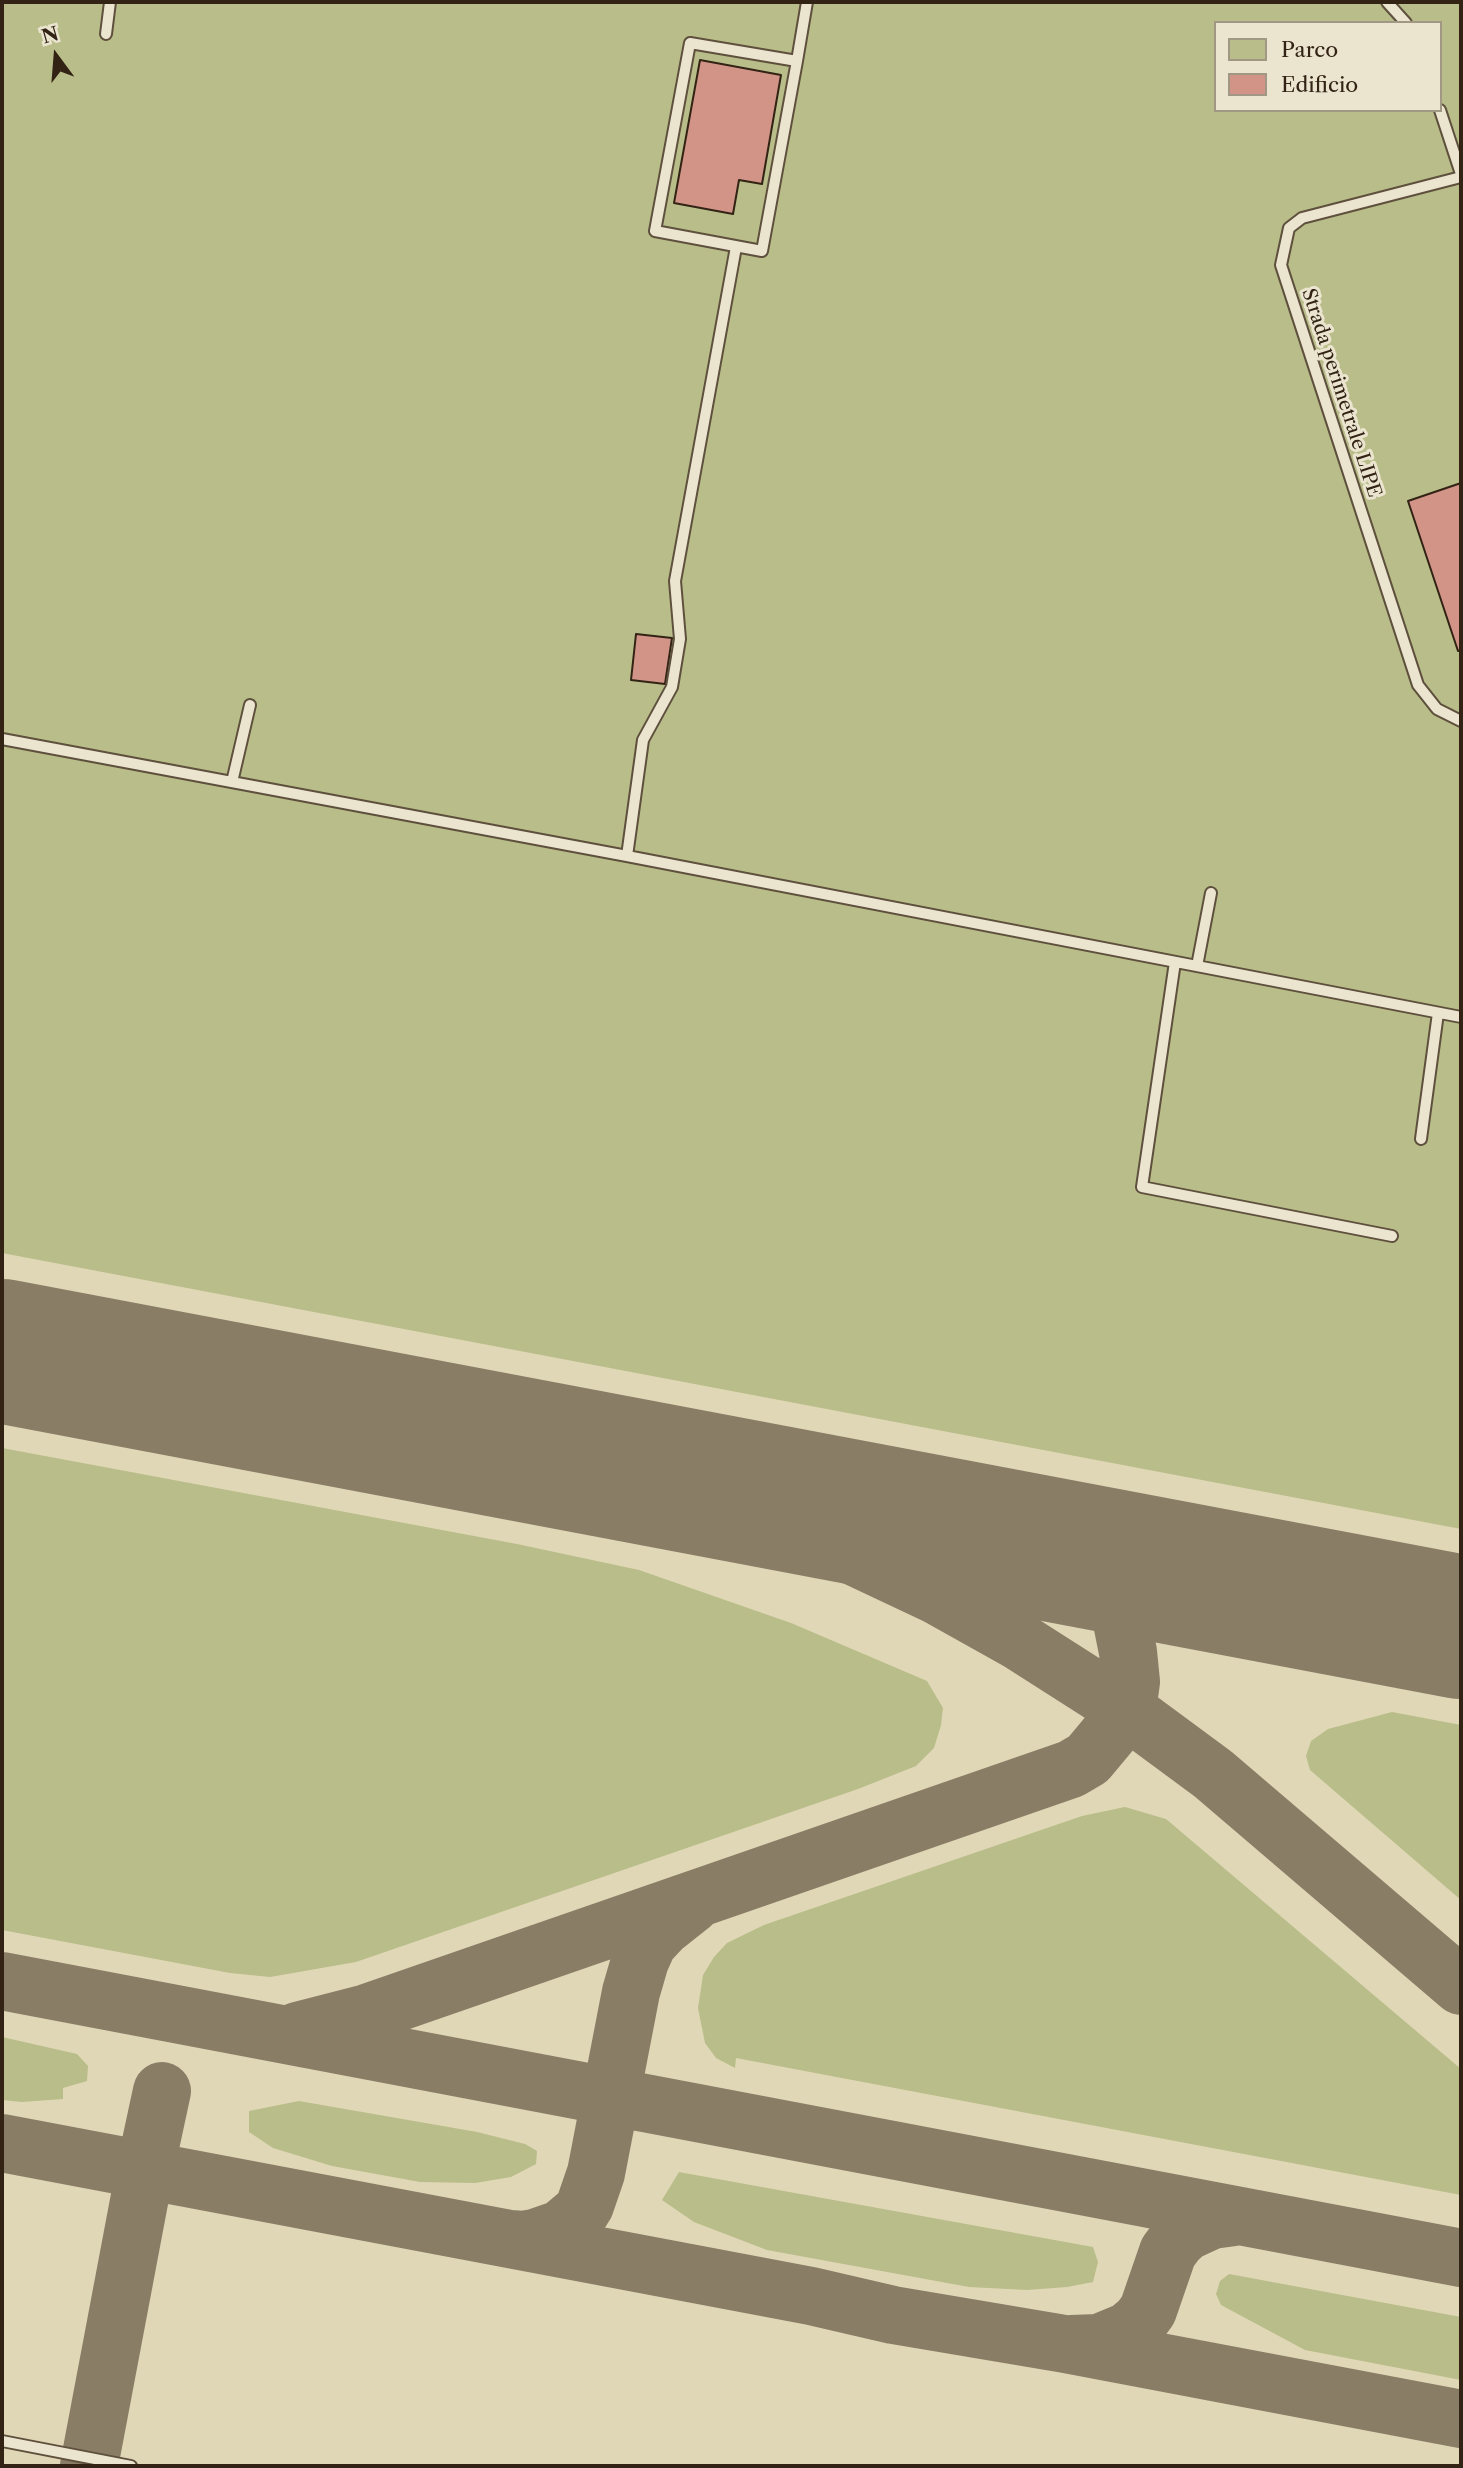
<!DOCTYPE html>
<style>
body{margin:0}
#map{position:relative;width:1463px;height:2468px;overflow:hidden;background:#e0d7b6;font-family:"Libre Caslon Text",serif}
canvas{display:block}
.frame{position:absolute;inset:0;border:4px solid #322315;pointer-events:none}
.legend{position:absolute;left:1214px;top:21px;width:228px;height:91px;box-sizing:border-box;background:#ebe5d0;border:2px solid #a19785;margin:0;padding:9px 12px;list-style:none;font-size:21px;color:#322315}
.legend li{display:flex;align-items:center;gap:14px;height:35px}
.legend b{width:35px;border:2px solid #a19785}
.north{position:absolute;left:21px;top:21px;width:70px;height:70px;-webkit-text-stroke:5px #ebe5d0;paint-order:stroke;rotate:344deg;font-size:19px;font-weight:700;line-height:28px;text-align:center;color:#322315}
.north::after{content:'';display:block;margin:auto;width:24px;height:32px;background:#322315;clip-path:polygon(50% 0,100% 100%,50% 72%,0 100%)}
</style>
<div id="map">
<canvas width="1463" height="2468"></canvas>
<div class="frame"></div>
<ul class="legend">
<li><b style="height:19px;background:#b8bd89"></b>Parco</li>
<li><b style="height:19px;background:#d19486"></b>Edificio</li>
</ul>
<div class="north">N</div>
</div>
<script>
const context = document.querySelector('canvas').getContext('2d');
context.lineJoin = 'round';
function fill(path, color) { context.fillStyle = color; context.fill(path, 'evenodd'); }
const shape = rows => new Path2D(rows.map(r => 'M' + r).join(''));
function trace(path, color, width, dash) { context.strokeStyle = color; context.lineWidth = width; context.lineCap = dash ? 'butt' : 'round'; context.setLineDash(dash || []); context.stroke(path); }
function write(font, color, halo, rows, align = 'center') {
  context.font = font + ' "Libre Caslon Text",serif'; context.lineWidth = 6; context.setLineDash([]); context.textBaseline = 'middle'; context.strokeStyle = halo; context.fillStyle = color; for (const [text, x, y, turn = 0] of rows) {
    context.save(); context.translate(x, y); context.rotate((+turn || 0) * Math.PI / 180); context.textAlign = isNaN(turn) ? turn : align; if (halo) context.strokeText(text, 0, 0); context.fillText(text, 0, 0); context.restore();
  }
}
fill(shape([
 [2,2,1461,2,1461,1529,2,1253],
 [1216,23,1440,23,1440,110,1216,110],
 [2,1448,517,1544,639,1570,791,1623,927,1681,943,1708,941,1725,934,1748,916,1766,858,1789,356,1962,270,1977,230,1973,2,1930],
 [1392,1712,1461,1725,1461,1900,1310,1770,1306,1756,1311,1741,1328,1729],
 [1125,1807,1166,1819,1461,2069,1461,2195,736,2058,735,2068,716,2058,705,2043,698,2008,703,1975,714,1957,727,1943,764,1925,1082,1816],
 [2,2037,77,2054,88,2066,87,2081,63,2088,63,2099,22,2102,2,2100],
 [299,2101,477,2132,525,2144,537,2151,536,2164,511,2177,475,2183,420,2182,332,2166,273,2148,249,2132,249,2111],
 [679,2172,1093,2247,1098,2262,1093,2282,1067,2287,1027,2290,969,2287,767,2250,694,2222,662,2200],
 [1229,2274,1461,2317,1461,2380,1305,2350,1221,2305,1216,2294,1220,2281]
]), '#b8bd89');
trace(shape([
 [617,1467,727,1503,815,1538,936,1595,1020,1642,1125,1709,1213,1774,1461,1986],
 [2,1981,1461,2258],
 [297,2031,367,2013,1071,1769,1088,1759,1113,1729,1125,1709,1129,1696,1131,1682,1128,1652,1121,1617,1113,1603,1085,1574,1038,1547],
 [2,2143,811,2296,893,2315,1065,2344,1461,2419],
 [510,2239,524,2240,538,2237,561,2229,580,2213,585,2205,596,2173,631,1992,640,1961,648,1943,663,1927,692,1904],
 [1071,2344,1099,2343,1128,2331,1140,2321,1148,2310,1168,2252,1177,2240,1186,2232,1212,2220,1241,2216],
 [89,2466,145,2170,162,2091]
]), '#897d66', 58);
trace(shape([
 [2,1351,1461,1627]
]), '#897d66', 144);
const building = shape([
 [700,60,781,75,762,184,739,180,733,214,674,203,700,60],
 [1461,483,1461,650,1458,651,1408,501,1461,483],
 [636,634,672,638,665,684,631,680,636,634]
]);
fill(building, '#d19486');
trace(building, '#322315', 2);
const lane = shape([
 [1387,2,1406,23],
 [106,34,110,2],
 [797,61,690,43,655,231,762,251,797,61,807,2],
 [1440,110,1461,174],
 [1461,177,1302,218,1289,228,1281,265,1418,685,1437,709,1461,721],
 [2,739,627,856,1461,1017],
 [232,782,250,705],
 [627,856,643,740,672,687,680,639,675,581,736,247],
 [1175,962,1142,1187,1392,1236],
 [1197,966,1211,893],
 [1421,1139,1438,1013],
 [2,2441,131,2466]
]);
trace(lane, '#5e503d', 14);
trace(lane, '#ebe5d0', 10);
write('19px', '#322315', '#ebe5d0', [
 ["Strada perimetrale LIPE",1341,393,72]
]);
</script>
